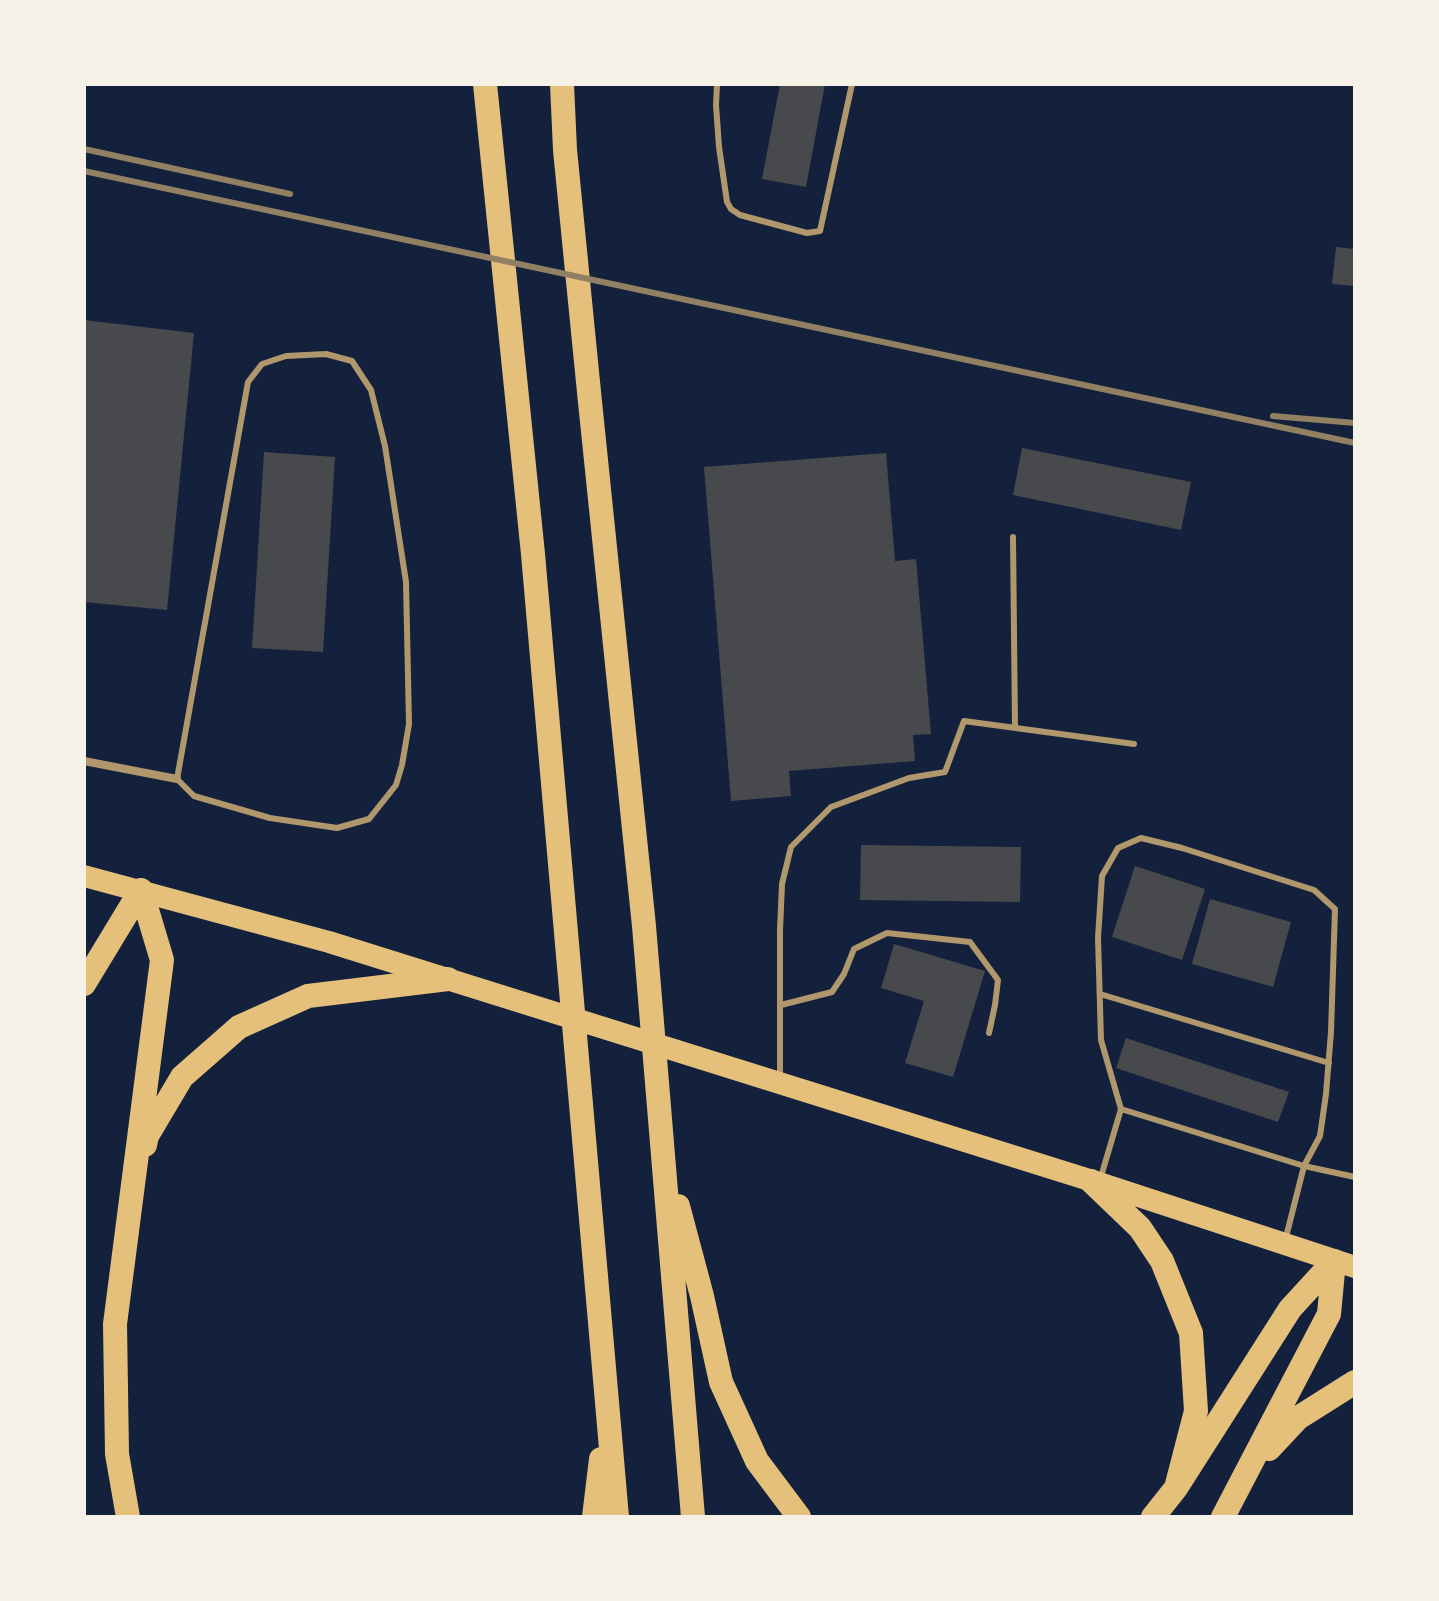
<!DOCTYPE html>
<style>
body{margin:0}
#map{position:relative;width:1439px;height:1601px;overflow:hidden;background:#14213d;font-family:Arial,sans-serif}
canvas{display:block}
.frame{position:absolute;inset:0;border:86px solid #f6f1e7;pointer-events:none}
</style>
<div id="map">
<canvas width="1439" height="1601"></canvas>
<div class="frame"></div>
</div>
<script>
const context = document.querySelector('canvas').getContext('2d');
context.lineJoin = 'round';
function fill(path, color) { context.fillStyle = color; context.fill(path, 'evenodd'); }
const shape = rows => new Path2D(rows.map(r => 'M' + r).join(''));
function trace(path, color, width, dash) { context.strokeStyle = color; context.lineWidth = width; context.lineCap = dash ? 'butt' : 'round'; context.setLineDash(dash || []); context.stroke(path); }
fill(shape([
 [780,84,825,84,806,187,762,179],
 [1336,247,1355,249,1355,286,1332,284],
 [84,320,194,333,167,610,84,602],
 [1022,448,1191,482,1181,530,1013,495],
 [264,452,335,457,323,652,252,648],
 [886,453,895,561,916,559,931,734,913,735,915,761,789,771,791,796,731,801,704,467],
 [861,845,1021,847,1020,902,860,900],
 [1135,866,1205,889,1182,960,1112,937],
 [1210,899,1291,922,1273,987,1192,964],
 [894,944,985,971,953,1077,905,1063,924,1001,881,988],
 [1126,1038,1289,1092,1278,1122,1116,1068]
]), '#48494c');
trace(shape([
 [717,84,716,105,719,147,727,202,731,209,740,215,807,233,820,231,852,84],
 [326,354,352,361,371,390,385,446,406,582,409,724,402,765,396,785,369,819,337,828,270,818,194,796,177,779,248,382,262,364,286,356,326,354],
 [1013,537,1015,728],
 [1100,994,1329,1063],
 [781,1005,832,992,844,974,854,949,887,933,970,942,998,980,995,1005,989,1033],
 [780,1079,780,930,782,884,791,847,831,807,909,778,945,772,964,721,1134,744],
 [1100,1180,1121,1109,1101,1040,1098,938,1102,876,1118,848,1141,838,1182,848,1314,890,1335,909,1331,1032,1326,1094,1320,1136,1304,1166,1121,1109],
 [1285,1241,1304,1166,1355,1177]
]), '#b1986c', 6);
trace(shape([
 [84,761,177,779]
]), '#b1986c', 8);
trace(shape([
 [84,876,329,942,1099,1183,1355,1267]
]), '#e5c07b', 22);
trace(shape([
 [485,84,533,554,617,1517],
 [562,84,565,150,590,402,644,926,693,1517],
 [84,984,141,890],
 [145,1145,147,1136,182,1077,239,1027,308,996,448,979],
 [1091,1181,1140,1228,1162,1261,1191,1333,1196,1411,1176,1488],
 [678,1206,702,1296,721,1382,757,1461,799,1517],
 [1269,1449,1298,1418,1355,1382],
 [128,1517,117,1454,115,1324,162,960,141,890],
 [594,1517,601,1459],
 [1153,1517,1176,1488,1290,1309,1334,1261],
 [1223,1517,1329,1314,1334,1261]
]), '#e5c07b', 24);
trace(shape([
 [84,149,290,194],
 [84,171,1355,443],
 [1273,416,1355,423]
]), '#918062', 6);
</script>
